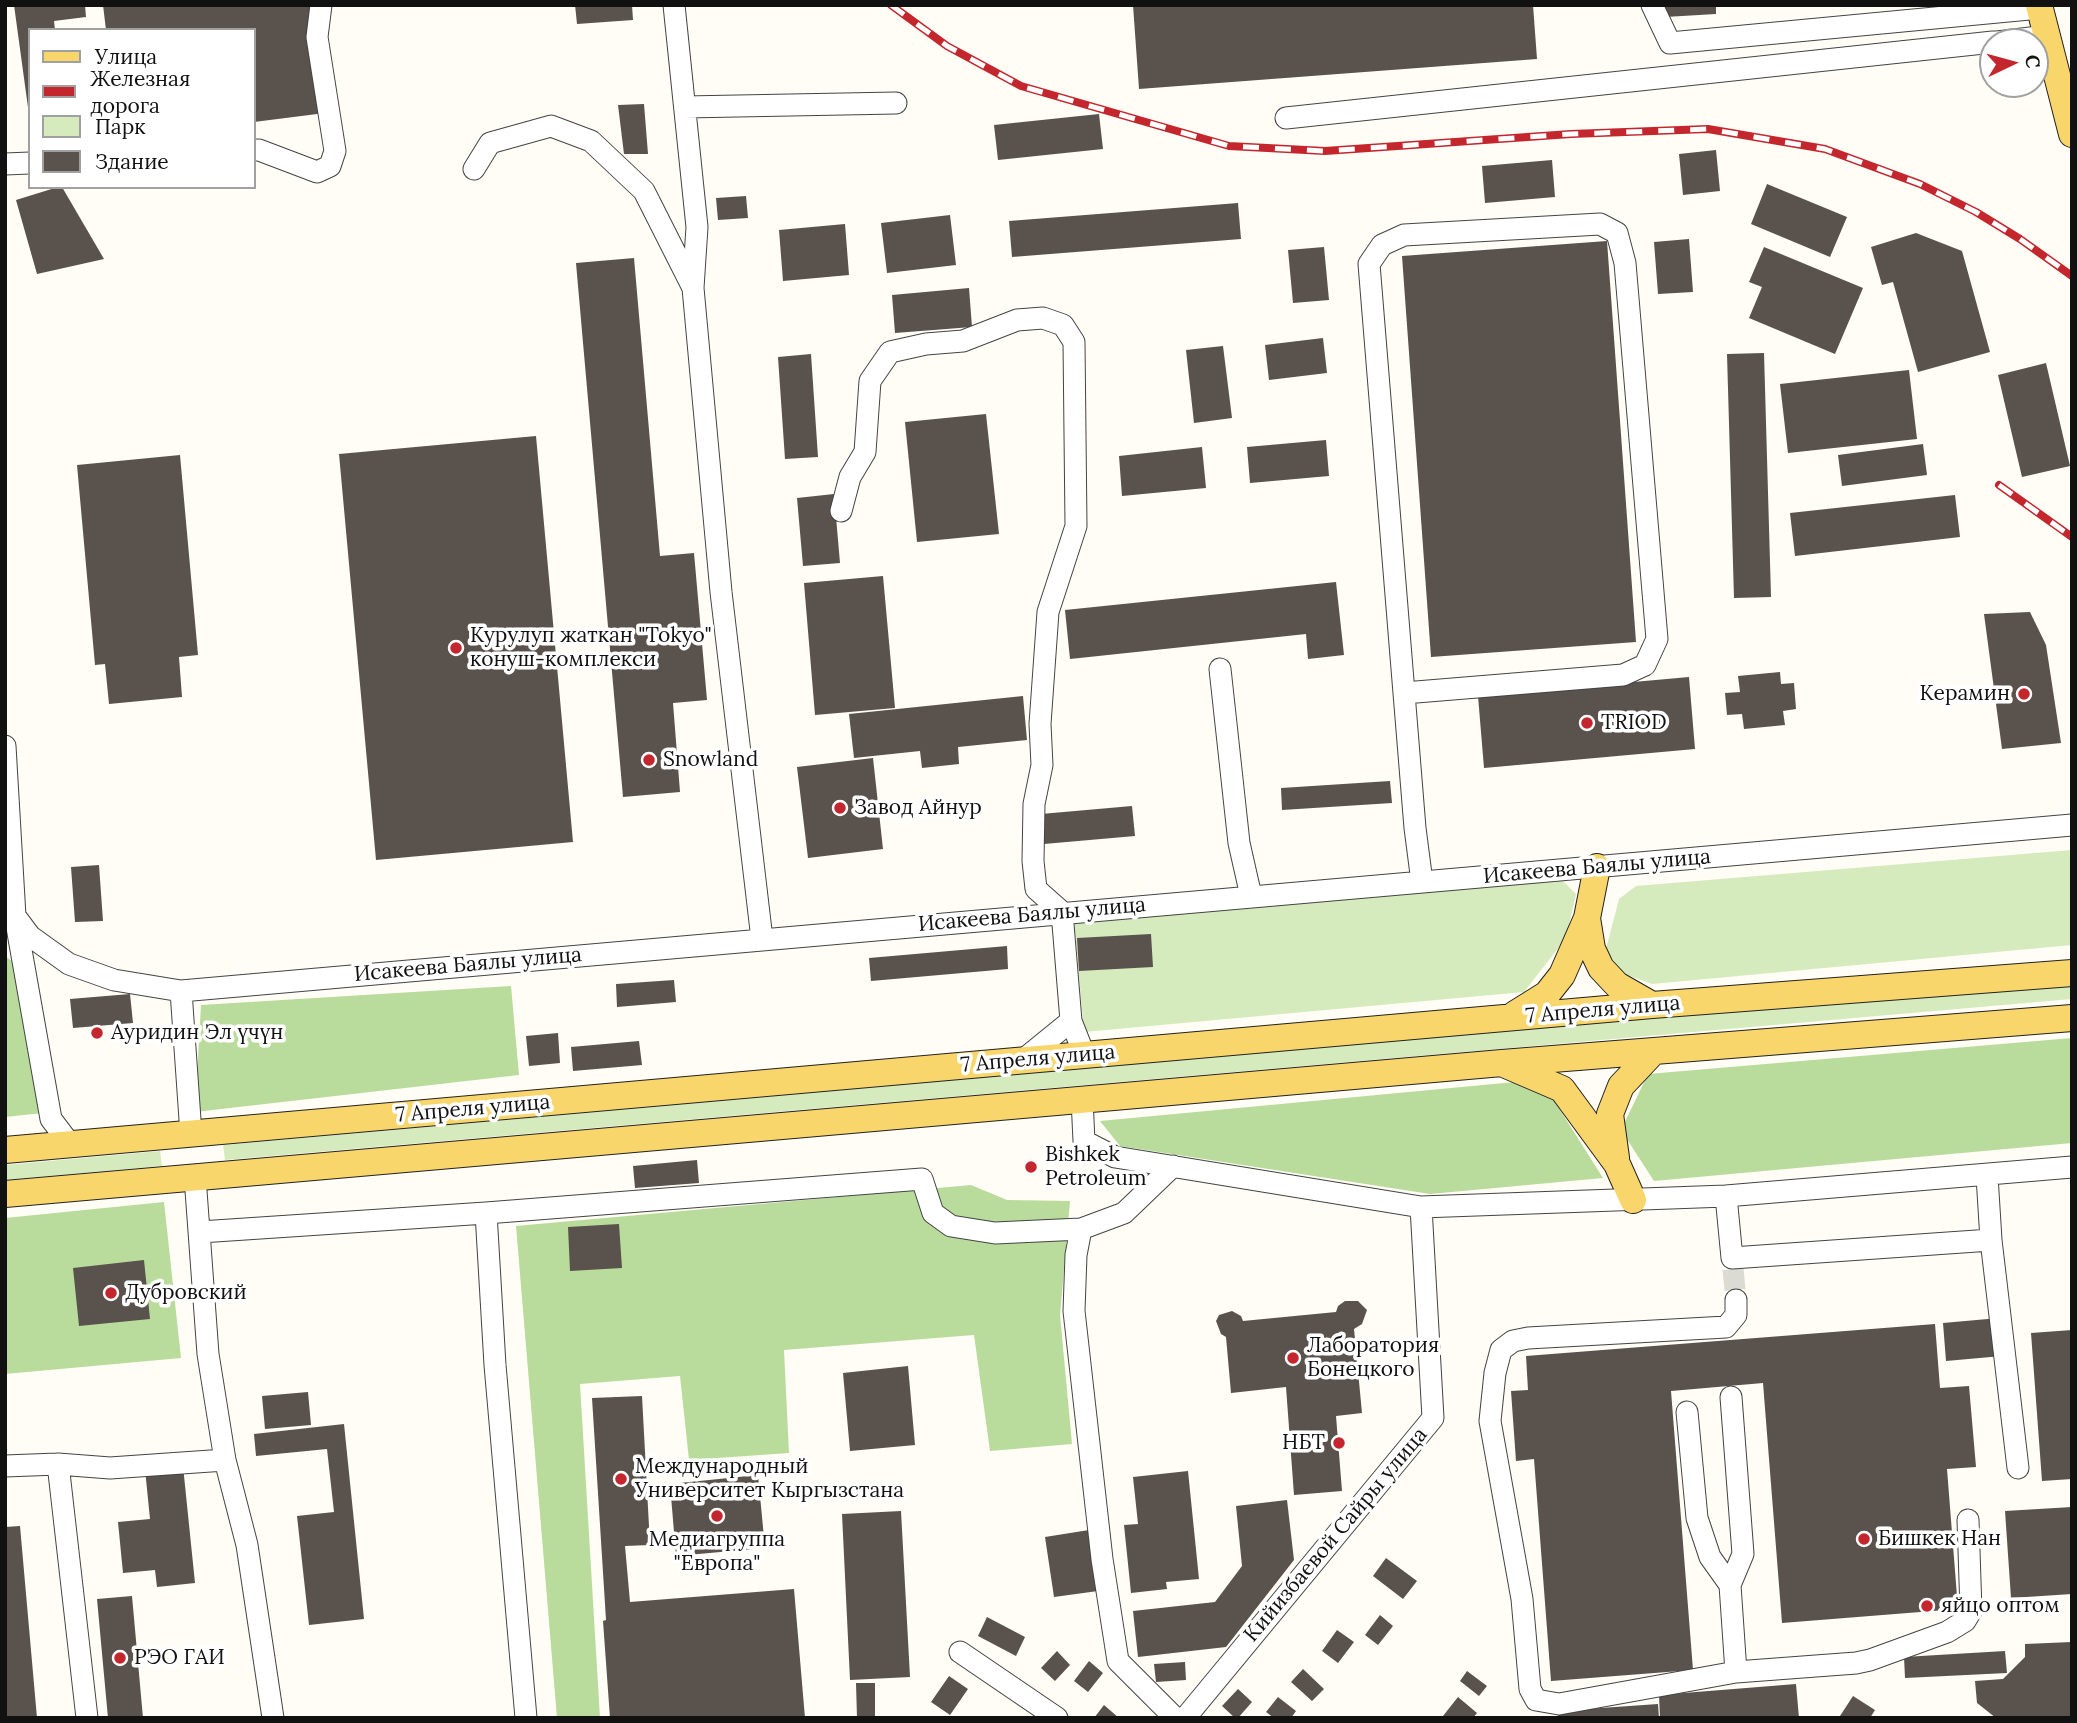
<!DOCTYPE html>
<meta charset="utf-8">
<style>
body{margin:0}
#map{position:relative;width:2077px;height:1723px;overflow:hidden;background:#fffdf5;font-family:Lora,serif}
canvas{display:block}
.frame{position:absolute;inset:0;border:7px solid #111;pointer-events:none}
.legend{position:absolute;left:28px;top:28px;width:228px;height:161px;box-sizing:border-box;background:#fff;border:2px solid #a0a0a0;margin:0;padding:9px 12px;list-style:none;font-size:21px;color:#111}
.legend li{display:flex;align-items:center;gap:14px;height:35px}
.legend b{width:35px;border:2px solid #a0a0a0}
.north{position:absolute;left:1979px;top:28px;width:70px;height:70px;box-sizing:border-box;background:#fff;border:2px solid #a0a0a0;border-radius:50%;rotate:85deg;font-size:19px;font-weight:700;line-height:28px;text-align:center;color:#111}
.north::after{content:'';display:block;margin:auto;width:24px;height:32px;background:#c4262e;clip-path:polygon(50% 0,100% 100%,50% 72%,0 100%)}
</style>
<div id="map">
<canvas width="2077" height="1723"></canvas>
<div class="frame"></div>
<ul class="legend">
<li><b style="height:9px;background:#f9d66b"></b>Улица</li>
<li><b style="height:9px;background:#c4262e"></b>Железная дорога</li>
<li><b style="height:19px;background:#d5ebbd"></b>Парк</li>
<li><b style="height:19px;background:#5a524d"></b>Здание</li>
</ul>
<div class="north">С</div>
</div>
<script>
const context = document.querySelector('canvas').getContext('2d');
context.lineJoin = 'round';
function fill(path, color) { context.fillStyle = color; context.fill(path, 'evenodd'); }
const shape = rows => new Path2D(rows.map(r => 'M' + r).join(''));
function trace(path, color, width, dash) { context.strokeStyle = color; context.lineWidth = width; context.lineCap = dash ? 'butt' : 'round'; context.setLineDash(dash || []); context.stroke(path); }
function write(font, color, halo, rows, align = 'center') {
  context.font = font + ' Lora,serif'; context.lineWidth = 7; context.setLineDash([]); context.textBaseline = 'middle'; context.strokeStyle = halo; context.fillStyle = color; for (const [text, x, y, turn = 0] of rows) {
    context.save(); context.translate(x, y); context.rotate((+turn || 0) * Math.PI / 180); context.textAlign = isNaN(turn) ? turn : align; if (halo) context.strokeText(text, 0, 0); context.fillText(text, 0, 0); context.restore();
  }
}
fill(shape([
 [2072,850,2072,945,1652,984,1622,973,1606,949,1619,899,1636,886],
 [1560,878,1576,894,1566,938,1524,992,1084,1032,1074,919],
 [2072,981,2072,999,225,1160,223,1145],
 [160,1151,162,1166,5,1180,5,1165]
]), '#d5ebbd');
fill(shape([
 [5,956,20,967,43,1113,5,1117],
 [511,986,519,1075,195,1112,201,1005],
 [2072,1038,2072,1143,1654,1181,1621,1130,1648,1074],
 [1515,1082,1548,1091,1603,1178,1430,1194,1120,1146,1100,1121],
 [971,1185,1007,1200,1070,1201,1060,1315,1072,1444,990,1451,974,1335,784,1350,789,1453,689,1460,680,1376,580,1384,600,1718,557,1718,516,1226],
 [164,1202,181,1358,5,1374,5,1218]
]), '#b9dc9c');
fill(shape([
 [14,5,85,5,86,17,54,21,55,30,30,30,30,122],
 [103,5,311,5,325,113,254,122,254,30,106,30],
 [575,5,632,5,633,20,577,24],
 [1133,5,1533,5,1537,59,1139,89],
 [1664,5,1716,5,1716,14,1665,17],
 [644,104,648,154,624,154,618,105],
 [1099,114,1103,149,998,160,994,125],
 [1716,150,1720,191,1683,195,1679,154],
 [1552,160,1555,197,1485,203,1482,166],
 [1767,184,1847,217,1830,257,1751,224],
 [58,187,62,187,104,259,37,274,16,200],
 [746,196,748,218,718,220,716,198],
 [1238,203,1241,239,1012,257,1009,221],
 [950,215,956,265,887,273,881,223],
 [845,224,849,275,783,281,779,230],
 [1916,233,1962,251,1990,352,1918,372,1893,282,1882,285,1871,247],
 [1689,239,1693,292,1658,294,1654,242],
 [1607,241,1636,642,1431,657,1402,256],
 [1324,247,1329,300,1293,303,1288,250],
 [1764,247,1863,288,1835,354,1749,318,1762,287,1749,282],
 [634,258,660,556,694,553,707,700,673,703,680,792,623,797,576,263],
 [969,288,972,327,895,333,892,295],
 [1323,338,1327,373,1269,380,1265,345],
 [1223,346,1232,418,1194,423,1186,350],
 [1764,353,1771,597,1734,598,1727,354],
 [811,354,818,457,785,459,778,357],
 [2046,363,2070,466,2022,477,1998,375],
 [1909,370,1917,439,1788,453,1780,384],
 [986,414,999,534,917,542,905,422],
 [536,436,573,842,376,860,339,454],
 [1326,440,1329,476,1250,483,1247,447],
 [1923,444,1927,475,1842,486,1838,455],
 [1202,447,1206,488,1122,496,1119,456],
 [180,455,198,655,179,657,182,697,109,704,105,664,95,665,77,465],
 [834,494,840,563,803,566,797,498],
 [1955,495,1960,537,1795,556,1790,513],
 [883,576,895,708,815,715,804,583],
 [1336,582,1344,655,1308,659,1306,634,1070,659,1065,610],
 [2030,612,2046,645,2061,743,2002,749,1984,614],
 [1780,672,1781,684,1794,683,1796,709,1783,711,1785,725,1744,729,1742,714,1727,715,1725,693,1740,692,1738,676],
 [1689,677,1695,749,1484,768,1478,696],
 [1023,696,1027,740,958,747,959,764,922,768,920,751,854,758,849,714],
 [873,758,883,849,808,858,797,767],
 [1390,781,1392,803,1282,810,1281,788],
 [1132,806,1135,836,1044,844,1041,814],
 [99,865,103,921,75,922,71,867],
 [1151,934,1153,967,1079,971,1077,938],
 [1007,946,1008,969,871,981,869,958],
 [674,980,676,1002,617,1007,616,984],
 [130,994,133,1023,73,1028,70,999],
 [558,1033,560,1063,529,1066,526,1036],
 [639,1041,642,1065,573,1071,571,1047],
 [697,1160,699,1183,635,1188,633,1166],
 [619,1224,622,1268,570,1271,568,1227],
 [144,1260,150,1319,79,1326,73,1268],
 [1345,1301,1358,1301,1367,1310,1362,1324,1354,1329,1362,1413,1336,1416,1342,1491,1294,1495,1286,1387,1231,1393,1226,1337,1221,1334,1216,1321,1219,1315,1232,1311,1241,1316,1243,1321,1336,1312,1338,1306],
 [1999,1318,2002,1356,1946,1361,1943,1323],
 [1935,1324,1940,1388,1969,1386,1976,1467,1947,1469,1958,1609,1782,1623,1763,1383,1671,1391,1693,1670,1551,1681,1534,1459,1516,1461,1511,1391,1528,1390,1526,1356],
 [2072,1330,2072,1479,2042,1481,2031,1333],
 [908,1366,915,1445,850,1451,843,1373],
 [308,1392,311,1425,265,1429,262,1396],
 [642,1396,650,1545,625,1546,630,1602,794,1589,805,1718,610,1718,603,1621,606,1620,592,1398],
 [344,1424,364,1619,309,1625,297,1516,334,1512,327,1449,256,1456,254,1434],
 [183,1466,195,1583,157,1587,155,1570,123,1573,118,1522,150,1519,145,1469],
 [1188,1471,1199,1579,1166,1582,1167,1589,1131,1593,1124,1525,1138,1524,1133,1477],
 [758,1475,765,1548,676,1556,670,1484],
 [1287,1500,1294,1560,1226,1647,1138,1657,1133,1611,1215,1602,1242,1566,1236,1506],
 [2072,1507,2072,1594,2011,1598,2005,1511],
 [901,1511,910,1677,850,1680,842,1514],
 [20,1526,37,1718,5,1718,5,1527],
 [1089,1530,1098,1591,1054,1597,1045,1537],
 [1386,1558,1417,1581,1403,1599,1373,1576],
 [132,1596,143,1718,108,1718,97,1599],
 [1380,1615,1393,1626,1378,1645,1365,1635],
 [987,1617,1025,1637,1016,1656,978,1636],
 [1337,1630,1354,1642,1338,1663,1322,1651],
 [2072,1642,2072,1718,1996,1718,1977,1703,1975,1681,2003,1679,2025,1657,2025,1644],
 [1057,1651,1070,1665,1055,1681,1041,1668],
 [2005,1651,2007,1673,1905,1678,1904,1657],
 [1089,1661,1103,1673,1088,1692,1074,1681],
 [1185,1662,1186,1680,1156,1682,1154,1664],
 [1303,1669,1324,1689,1312,1701,1291,1682],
 [1467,1671,1487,1686,1479,1696,1460,1681],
 [949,1676,968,1689,950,1715,931,1702],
 [856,1683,875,1683,875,1718,857,1718],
 [1796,1684,1799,1718,1660,1718,1659,1695],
 [1238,1689,1252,1702,1238,1718,1235,1718,1222,1706],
 [1853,1696,1875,1710,1870,1718,1840,1716],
 [1278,1697,1296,1711,1291,1718,1274,1718,1266,1712],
 [1458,1697,1477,1713,1473,1718,1443,1716],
 [1658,1704,1659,1718,1558,1718,1558,1711],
 [1104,1705,1119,1718,1094,1718]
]), '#5a524d');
trace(shape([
 [1733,1269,1736,1300]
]), '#dbdad3', 21, [21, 10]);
const minor = shape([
 [674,5,697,227,693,288,721,592,762,939],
 [1652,5,1670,43,2040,8],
 [1997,42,2047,36],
 [685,107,896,103],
 [1286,118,1993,42],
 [254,150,259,150,317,172,330,166,335,151,317,37,321,5],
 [5,164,30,163],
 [474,169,490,143,551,126,591,141,644,191,692,286],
 [841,511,850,477,865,452,870,381,890,352,926,344,963,341,1017,320,1043,318,1063,325,1074,342,1076,526,1048,612,1040,724,1042,765,1034,804,1033,861,1036,889,1062,912,1071,1021,1084,1054],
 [1220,669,1239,843,1251,896],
 [1404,693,1623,675,1645,665,1657,639,1625,263,1617,233,1600,224,1404,235,1382,245,1369,264,1415,828,1422,882],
 [5,746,15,916,51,1119,70,1144],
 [15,916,30,936,69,964,114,980,181,991,2072,825],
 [181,991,191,1134],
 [1023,1060,1071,1021],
 [1082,1099,1084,1141,1115,1157,1421,1207,1726,1196,2072,1167],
 [1173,1166,1124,1213,1081,1229,1076,1255,1074,1311,1102,1559,1118,1661,1175,1718],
 [195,1177,208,1354,225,1460,247,1545,273,1718],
 [1726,1196,1732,1258,1991,1240,1987,1176],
 [486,1213,495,1365,526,1718],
 [200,1232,486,1213,922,1179,933,1213,951,1226,995,1233,1081,1229],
 [1991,1240,2018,1468],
 [1736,1300,1736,1315,1726,1327,1528,1338,1513,1341,1501,1350,1495,1373,1490,1421,1522,1599,1530,1689,1536,1700,1559,1704,1736,1672,1856,1663,1870,1660,1947,1632,1965,1621,1971,1611,1968,1520],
 [1731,1397,1743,1554,1730,1585,1736,1672],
 [1687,1412,1697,1518,1710,1557,1730,1585],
 [58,1464,87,1718],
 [5,1466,58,1464,110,1468,225,1460],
 [960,1652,1057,1718],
 [1185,1718,1433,1418,1421,1207]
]);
const major = shape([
 [2039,5,2072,134],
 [1587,918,1592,949,1601,968,1617,985,1652,1005],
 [1515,1014,1547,994,1562,975,1587,918,1597,867],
 [1506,1065,1562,1089,1617,1164,1633,1200],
 [5,1150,1652,1005,2072,973],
 [1616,1158,1610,1114,1621,1086,1654,1051],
 [5,1194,1502,1063,2072,1018]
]);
trace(minor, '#444', 23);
trace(major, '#222', 28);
trace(minor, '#fff', 21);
trace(major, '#f9d66b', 26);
const rail = shape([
 [891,5,947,46,1021,86,1229,146,1325,151,1571,134,1708,129,1825,149,1920,184,1976,212,2020,239,2072,276],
 [1999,485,2072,537]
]);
trace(rail, '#c4262e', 8);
trace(rail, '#fff', 5, [16]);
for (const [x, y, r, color] of [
 [456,648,7,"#c4262e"],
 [2024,694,7,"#c4262e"],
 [1587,723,7,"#c4262e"],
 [649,760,7,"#c4262e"],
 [840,808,7,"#c4262e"],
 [97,1033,7,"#c4262e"],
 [1031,1167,7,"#c4262e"],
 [111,1293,7,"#c4262e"],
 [1293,1358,7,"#c4262e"],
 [1339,1443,7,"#c4262e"],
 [621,1479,7,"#c4262e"],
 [717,1516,7,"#c4262e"],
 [1864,1539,7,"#c4262e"],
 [1927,1606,7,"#c4262e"],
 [120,1658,7,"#c4262e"]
]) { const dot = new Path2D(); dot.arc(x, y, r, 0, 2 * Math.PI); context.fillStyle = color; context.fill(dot); trace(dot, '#fff', 2.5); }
write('21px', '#111', '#fff', [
 ["Курулуп жаткан \"Tokyo\"",470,636],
 ["конуш-комплекси",470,660],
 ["Керамин",2010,694,"right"],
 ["TRIOD",1601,723],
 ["Snowland",663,760],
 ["Завод Айнур",854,808],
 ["Ауридин Эл үчүн",111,1033],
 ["Bishkek",1045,1155],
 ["Petroleum",1045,1179],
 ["Дубровский",125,1293],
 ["Лаборатория",1307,1346],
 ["Бонецкого",1307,1370],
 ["НБТ",1325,1443,"right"],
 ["Международный",635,1467],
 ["Университет Кыргызстана",635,1491],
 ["Бишкек Нан",1878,1539],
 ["Медиагруппа",717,1540,"center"],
 ["\"Европа\"",717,1564,"center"],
 ["яйцо оптом",1941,1606],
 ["РЭО ГАИ",134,1658]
], 'left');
write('21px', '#111', '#fff', [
 ["Исакеева Баялы улица",1597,867,-5],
 ["Исакеева Баялы улица",1032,915,-5],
 ["Исакеева Баялы улица",468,965,-5],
 ["7 Апреля улица",1603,1010,-5],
 ["7 Апреля улица",1038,1059,-5],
 ["7 Апреля улица",473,1109,-5],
 ["Кийизбаевой Сайры улица",1336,1535,-50]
]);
</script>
